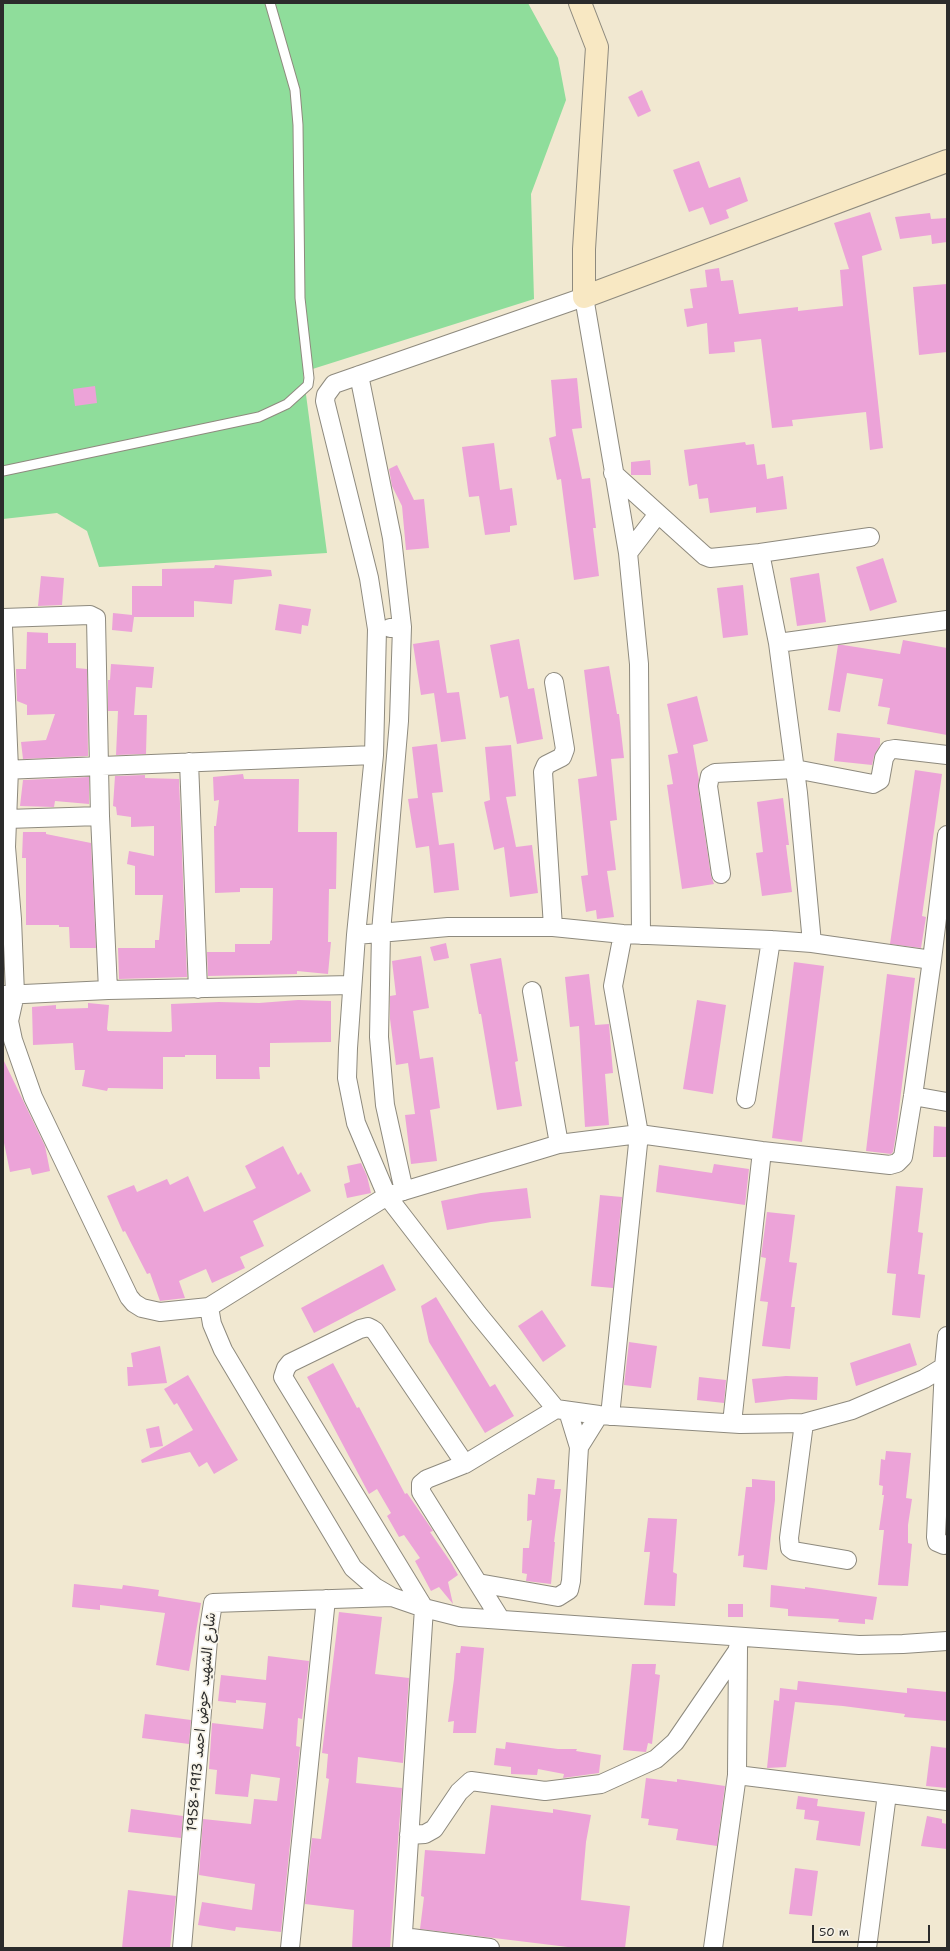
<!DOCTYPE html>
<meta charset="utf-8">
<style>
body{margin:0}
#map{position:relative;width:950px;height:1951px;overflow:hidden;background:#f1e8d1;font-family:"Shantell Sans",sans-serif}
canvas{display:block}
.frame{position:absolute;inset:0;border:4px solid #2b2b2b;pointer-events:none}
.scale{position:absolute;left:812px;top:1925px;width:118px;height:18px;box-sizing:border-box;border:2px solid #2b2b2b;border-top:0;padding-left:5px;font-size:12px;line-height:14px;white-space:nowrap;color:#2b2b2b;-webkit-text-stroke:3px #f7f3e8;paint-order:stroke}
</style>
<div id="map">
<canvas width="950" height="1951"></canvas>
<div class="frame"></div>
<div class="scale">50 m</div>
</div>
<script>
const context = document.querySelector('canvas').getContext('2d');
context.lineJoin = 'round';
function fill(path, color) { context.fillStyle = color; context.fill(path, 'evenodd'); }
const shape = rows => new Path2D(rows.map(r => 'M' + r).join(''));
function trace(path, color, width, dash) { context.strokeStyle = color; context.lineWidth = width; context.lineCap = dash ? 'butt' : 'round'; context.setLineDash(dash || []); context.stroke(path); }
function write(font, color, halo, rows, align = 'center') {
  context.font = font + ' "Shantell Sans","Playpen Sans Arabic",sans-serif'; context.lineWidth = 3.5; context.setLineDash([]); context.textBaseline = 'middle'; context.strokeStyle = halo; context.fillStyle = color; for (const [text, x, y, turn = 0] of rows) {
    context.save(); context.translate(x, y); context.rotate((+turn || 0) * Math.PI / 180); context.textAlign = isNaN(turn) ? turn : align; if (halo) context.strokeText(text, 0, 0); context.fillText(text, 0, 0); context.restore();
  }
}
fill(shape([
 [3,3,528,3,558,58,566,100,531,194,534,299,303,372,327,553,99,567,87,531,57,513,3,519]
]), '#8fdd9b');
fill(shape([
 [642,90,651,111,638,117,628,97],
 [699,161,709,188,740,177,748,201,726,210,729,218,710,225,703,207,689,212,673,170],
 [870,212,882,250,862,256,883,448,870,450,866,412,792,420,793,426,772,428,761,339,734,342,735,352,709,354,707,323,687,327,684,309,693,308,690,289,707,287,705,270,719,268,721,281,733,280,739,314,798,307,798,311,843,306,840,270,849,269,834,223],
 [930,213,931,219,947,218,947,242,932,244,931,235,900,239,895,217],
 [947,284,947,352,919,355,913,287],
 [577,378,582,428,572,429,582,479,590,478,596,528,593,528,599,576,574,580,561,479,557,480,549,438,556,436,551,380],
 [95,386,97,403,75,406,73,389],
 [745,442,746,445,754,444,757,465,765,464,767,479,783,476,787,509,756,513,756,507,710,513,708,498,699,499,697,484,689,486,684,450],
 [494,443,500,490,512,488,517,525,510,526,510,532,485,535,479,496,469,497,462,447],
 [650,460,651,475,631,475,631,462],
 [397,465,414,500,424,499,429,548,406,550,402,506,392,486,389,469],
 [883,558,897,602,870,611,856,567],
 [215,565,271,570,272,576,234,580,232,604,194,601,194,617,134,617,132,632,112,630,113,613,132,615,132,586,162,586,162,569,214,568],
 [819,573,826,622,797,626,790,578],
 [41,576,64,578,62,605,38,606],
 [743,585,748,635,723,638,717,588],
 [279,604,311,609,308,626,302,625,301,634,275,630],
 [27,632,48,633,48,643,76,643,76,668,87,669,88,756,23,759,21,742,46,740,55,714,27,715,27,705,17,701,16,669,26,669],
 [519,639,528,689,534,688,543,739,517,744,508,696,500,698,490,645],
 [439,640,447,693,459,692,466,739,441,742,434,693,421,695,413,644],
 [903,640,947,648,947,735,887,724,890,708,878,706,883,679,847,673,840,712,828,710,838,645,843,645,900,654],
 [111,664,154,667,152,688,136,687,134,715,147,715,146,754,116,755,118,711,108,711,108,680,110,680],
 [609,666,617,714,619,714,624,758,611,759,617,820,610,821,616,870,607,871,614,917,597,919,596,910,586,912,581,876,588,875,578,779,597,776,584,670],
 [697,696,708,741,693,745,699,780,698,788,711,876,714,884,682,889,667,785,673,784,668,755,678,753,667,704],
 [837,733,880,738,880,745,874,756,872,765,834,761],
 [437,744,443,792,432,793,439,845,454,843,459,890,434,893,429,846,416,848,408,799,418,798,412,747],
 [511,745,516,796,506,797,516,847,532,845,538,893,510,897,504,847,494,850,484,802,490,800,485,747],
 [915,770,942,774,922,916,926,917,921,948,890,944],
 [243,774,244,779,299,779,298,832,337,832,336,889,329,889,328,942,331,942,328,974,297,971,297,974,208,976,207,952,235,952,235,944,270,944,270,941,272,940,273,888,240,888,240,892,215,893,214,826,216,826,219,800,214,801,213,777],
 [145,775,145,778,179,779,187,977,119,979,118,948,155,948,155,940,159,940,163,895,135,895,135,866,127,864,129,851,154,856,154,826,131,827,131,817,117,815,116,807,113,806,115,776],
 [89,777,89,804,55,801,54,807,20,806,23,780],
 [783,798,789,845,786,845,792,892,762,896,756,853,763,852,757,802],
 [23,832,46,832,46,834,91,843,96,948,70,948,69,927,59,927,59,925,26,925,26,858,22,858],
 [446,943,449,958,434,961,430,947],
 [421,956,429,1008,413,1011,420,1059,433,1057,440,1108,430,1110,437,1161,411,1164,405,1115,415,1114,408,1063,396,1065,390,1019,390,996,396,995,392,961],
 [501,958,518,1061,515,1062,522,1106,497,1110,481,1014,479,1014,470,964],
 [794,962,824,966,802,1142,772,1138],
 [589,974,595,1025,609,1024,613,1073,605,1074,609,1125,585,1127,579,1026,570,1027,565,977],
 [887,974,915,978,896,1134,893,1152,891,1154,866,1151],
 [298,1000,331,1001,331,1042,270,1043,270,1067,259,1067,260,1079,216,1079,216,1055,185,1055,185,1057,163,1057,163,1089,108,1088,107,1091,82,1086,85,1070,75,1070,73,1043,33,1045,32,1007,56,1005,56,1009,88,1008,88,1003,109,1005,107,1029,108,1031,170,1032,172,1031,171,1004,219,1002,259,1003],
 [697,1000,726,1005,713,1094,683,1089],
 [3,1059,45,1146,50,1171,32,1175,30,1168,10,1172,3,1138],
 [934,1126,947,1127,947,1157,933,1157],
 [283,1146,298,1175,301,1172,311,1191,253,1221,264,1246,240,1257,245,1268,212,1283,206,1269,179,1281,185,1298,160,1301,150,1273,147,1274,125,1231,123,1232,107,1196,134,1185,137,1192,167,1179,170,1185,188,1176,204,1212,256,1188,245,1166],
 [361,1163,367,1176,371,1193,347,1198,344,1184,350,1182,347,1166],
 [714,1164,749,1169,745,1205,656,1192,659,1165,712,1173],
 [896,1186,923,1188,918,1232,923,1233,918,1274,925,1275,920,1318,892,1315,896,1274,887,1273],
 [527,1188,531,1218,491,1222,447,1230,441,1201,481,1193],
 [600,1195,622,1197,613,1288,591,1286],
 [767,1212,795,1215,789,1262,797,1263,791,1307,795,1307,790,1349,762,1346,768,1302,760,1301,766,1258,761,1257],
 [383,1264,396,1290,314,1333,301,1308],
 [436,1297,490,1387,495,1384,514,1416,485,1433,429,1342,421,1306],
 [542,1310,566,1346,543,1362,518,1326],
 [629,1342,657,1346,651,1388,624,1385],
 [910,1343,917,1365,856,1386,850,1363],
 [160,1346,167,1383,128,1386,127,1367,133,1367,131,1353],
 [333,1363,357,1408,359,1407,405,1494,407,1493,433,1531,430,1532,450,1561,458,1575,448,1582,453,1604,439,1587,431,1591,415,1561,420,1558,404,1535,399,1537,387,1516,391,1513,377,1489,369,1494,307,1377],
 [188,1375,238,1460,214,1474,207,1462,199,1467,190,1452,142,1463,141,1460,193,1430,177,1403,174,1405,164,1389],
 [786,1376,818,1377,817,1400,791,1399,755,1403,752,1379],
 [699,1377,726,1380,724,1403,697,1400],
 [159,1426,163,1446,150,1448,146,1429],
 [886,1451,911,1453,906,1498,912,1499,908,1525,908,1543,912,1544,908,1586,878,1585,884,1530,879,1530,884,1495,882,1495,883,1486,879,1485,881,1459,885,1460],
 [537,1478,555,1480,554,1489,561,1489,554,1542,555,1542,551,1584,526,1581,527,1574,522,1573,523,1548,529,1548,532,1520,527,1521,528,1494,535,1495],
 [752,1479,775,1481,775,1500,767,1570,743,1567,744,1555,738,1556,746,1487,752,1487],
 [648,1518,677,1519,673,1572,677,1574,675,1606,644,1605,650,1552,644,1552],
 [74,1584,122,1589,123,1585,159,1590,158,1596,201,1603,189,1671,156,1665,165,1613,100,1605,100,1610,72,1607],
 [771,1585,805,1589,805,1587,877,1597,873,1620,865,1619,865,1624,838,1622,839,1619,788,1616,788,1609,770,1607],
 [728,1604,743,1604,743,1617,728,1617],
 [339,1612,382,1617,375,1674,409,1678,403,1763,358,1757,356,1783,402,1788,390,1948,352,1948,354,1910,305,1904,312,1838,321,1839,329,1779,326,1778,328,1754,322,1753],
 [461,1646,484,1648,476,1733,453,1733,454,1721,448,1722,454,1679,456,1653,460,1653],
 [268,1656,309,1661,302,1719,298,1718,296,1746,300,1747,281,1932,236,1927,235,1931,198,1925,202,1902,252,1910,255,1884,199,1875,203,1819,251,1824,254,1799,277,1801,280,1778,251,1774,248,1797,215,1794,217,1770,209,1769,212,1723,263,1729,266,1703,236,1700,236,1703,218,1701,221,1675,266,1680],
 [632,1664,656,1664,655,1674,660,1675,652,1744,648,1743,646,1752,623,1750],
 [798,1681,907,1693,907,1688,947,1692,947,1721,904,1717,905,1714,843,1706,795,1702,786,1767,767,1768,774,1700,779,1701,780,1688,797,1690],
 [145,1714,191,1720,189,1744,142,1738],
 [506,1742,558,1749,577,1749,576,1751,601,1755,599,1773,563,1778,564,1774,538,1769,537,1775,511,1774,511,1767,494,1765,496,1748,505,1749],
 [931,1746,947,1748,947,1788,926,1786],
 [646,1778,677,1782,677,1779,725,1786,717,1846,676,1840,678,1829,648,1825,649,1819,641,1818],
 [798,1796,818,1799,817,1806,865,1812,860,1846,816,1840,819,1821,804,1819,805,1810,796,1809],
 [491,1805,553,1813,553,1809,591,1815,586,1842,581,1900,630,1906,625,1948,576,1948,420,1929,424,1897,421,1896,425,1850,485,1854],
 [131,1809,183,1816,181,1838,128,1832],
 [927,1816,942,1819,942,1823,947,1824,947,1849,921,1846],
 [795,1868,818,1871,812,1916,789,1914],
 [128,1890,176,1896,170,1948,122,1948]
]), '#eca3d8');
const lane = shape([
 [3,471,259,417,287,404,308,385,309,378,300,298,298,125,295,90,270,3]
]);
const street = shape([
 [359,375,392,538,402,627,390,628],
 [613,473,705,556,710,558,760,553,778,643,798,793,812,943],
 [628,553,658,514],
 [760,553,870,537],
 [3,618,90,615,96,618,100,816,108,990],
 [3,627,9,769,6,847,12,919,15,994,9,1021,13,1040,33,1097,129,1297,134,1303,142,1308,160,1312,209,1307,387,1196,559,1144,639,1134,762,1151,890,1165,897,1163,903,1157,913,1096,932,960,947,835],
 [402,627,399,721,381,932,379,1037,385,1105,404,1191],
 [778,643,947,620],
 [189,762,198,989],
 [3,770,374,755],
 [7,819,100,816],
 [721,874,708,786,710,776,715,773,795,769,873,784,880,780,884,758,889,750,895,749,947,755],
 [553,927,543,772,546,765,562,757,565,749,554,682],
 [356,935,448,927,553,927,623,934,771,940,812,943,932,960],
 [641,935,639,664,628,553,584,297,334,384,326,395,325,401,369,578,377,629,374,755,356,935,348,1048,347,1078,356,1123,387,1196,478,1314,556,1409,599,1415,740,1424,804,1423,852,1410,924,1379,947,1365],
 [532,991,559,1144],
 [3,995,108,990,352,985],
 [913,1096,947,1102],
 [746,1099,771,940],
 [209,1307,212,1324,223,1350,353,1568,375,1587,392,1597,424,1608,460,1617,859,1645,903,1644,947,1641],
 [947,1336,944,1367,936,1537,937,1542,944,1545,947,1544],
 [568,1411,579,1447],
 [610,1416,639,1134,613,986,623,934],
 [732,1423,762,1151],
 [804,1423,789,1538,790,1548,794,1551,847,1560],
 [478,1583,558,1597,569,1590,571,1581,579,1447,599,1415],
 [501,1620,421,1492,421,1484,427,1479,465,1464,556,1409],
 [737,1775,947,1801],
 [409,1835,425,1834,434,1829,459,1792,471,1781,545,1791,601,1784,656,1759,675,1742,738,1650],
 [403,1937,490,1948],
 [182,1948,209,1628,213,1603,392,1597],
 [290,1948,326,1599],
 [402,1948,424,1608,283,1377,286,1368,290,1363,360,1329,368,1327,372,1329,375,1331,465,1464],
 [713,1948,737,1775,738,1647],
 [867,1948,887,1794]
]);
const secondary = shape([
 [580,3,597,47,584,249,584,297,947,161]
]);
trace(lane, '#8e8a7e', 11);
trace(street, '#8e8a7e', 20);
trace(secondary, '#8e8a7e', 24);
trace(lane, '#fff', 9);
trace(street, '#fff', 18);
trace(secondary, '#f8e8c3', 22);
write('14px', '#2b2b2b', '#f7f3e8', [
 ["شارع الشهيد حوض احمد 1913-1958",202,1722,-85]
]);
</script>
